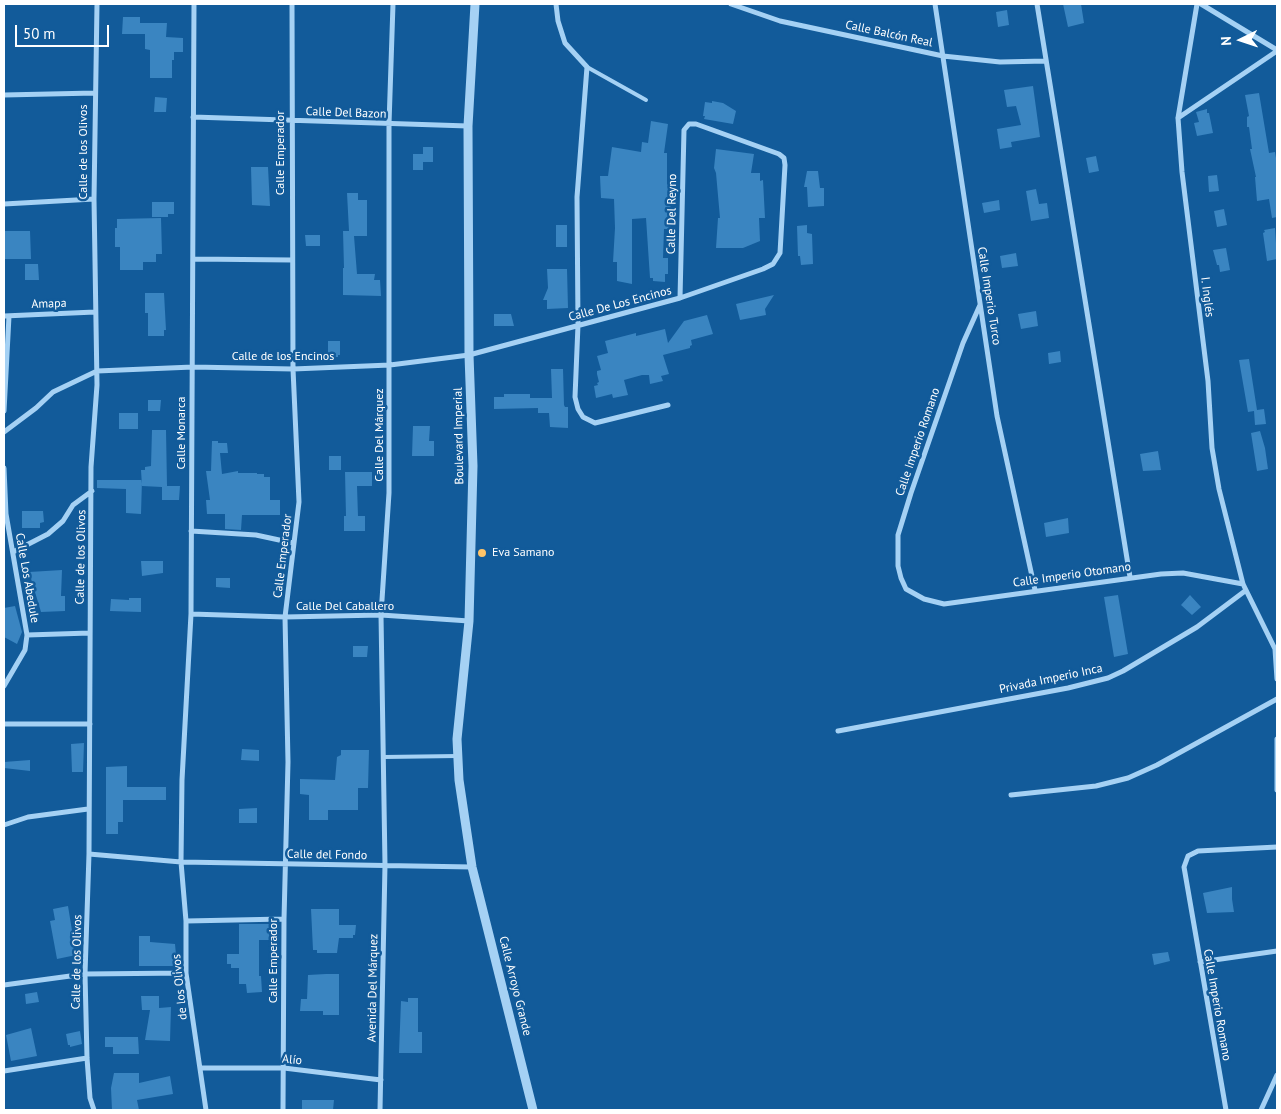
<!DOCTYPE html>
<meta charset="utf-8">
<style>
body{margin:0}
#map{position:relative;width:1281px;height:1114px;overflow:hidden;background:#125b9a;font-family:"PT Sans",sans-serif}
canvas{display:block}
.frame{position:absolute;inset:0;border:5px solid #fff;pointer-events:none}
.north{position:absolute;left:1216px;top:15px;width:50px;height:50px;-webkit-text-stroke:4px #125b9a;paint-order:stroke;rotate:266deg;font-size:14px;font-weight:700;line-height:20px;text-align:center;color:#fff}
.north::after{content:'';display:block;margin:auto;width:18px;height:22px;background:#fff;clip-path:polygon(50% 0,100% 100%,50% 72%,0 100%)}
.scale{position:absolute;left:15px;top:25px;width:94px;height:22px;box-sizing:border-box;border:2px solid #fff;border-top:0;padding-left:6px;font-size:15px;line-height:18px;white-space:nowrap;color:#fff;-webkit-text-stroke:4px #125b9a;paint-order:stroke}
</style>
<div id="map">
<canvas width="1281" height="1114"></canvas>
<div class="frame"></div>
<div class="north">N</div>
<div class="scale">50 m</div>
</div>
<script>
const context = document.querySelector('canvas').getContext('2d');
context.lineJoin = 'round';
function fill(path, color) { context.fillStyle = color; context.fill(path, 'evenodd'); }
const shape = rows => new Path2D(rows.map(r => 'M' + r).join(''));
function trace(path, color, width, dash) { context.strokeStyle = color; context.lineWidth = width; context.lineCap = dash ? 'butt' : 'round'; context.setLineDash(dash || []); context.stroke(path); }
function write(font, color, halo, rows, align = 'center') {
  context.font = font + ' "PT Sans",sans-serif'; context.lineWidth = 5; context.setLineDash([]); context.textBaseline = 'middle'; context.strokeStyle = halo; context.fillStyle = color; for (const [text, x, y, turn = 0] of rows) {
    context.save(); context.translate(x, y); context.rotate((+turn || 0) * Math.PI / 180); context.textAlign = isNaN(turn) ? turn : align; if (halo) context.strokeText(text, 0, 0); context.fillText(text, 0, 0); context.restore();
  }
}
fill(shape([
 [1063,4,1081,4,1084,23,1068,27],
 [1007,10,1009,25,998,27,996,12],
 [123,17,140,17,140,23,167,23,166,37,183,38,183,52,174,52,174,60,172,60,172,78,150,78,150,50,145,49,145,34,122,34],
 [1033,86,1040,137,1011,142,1012,147,1000,149,997,129,1021,125,1016,106,1007,107,1004,90],
 [1259,93,1269,153,1275,152,1277,164,1277,217,1272,218,1269,199,1257,201,1255,177,1256,177,1250,149,1252,149,1249,127,1247,127,1247,117,1249,116,1245,95],
 [155,97,167,98,166,112,154,112],
 [712,101,723,103,736,111,733,124,704,119,705,116,703,116,705,102,712,103],
 [1207,109,1207,113,1209,113,1213,133,1197,136,1194,123,1199,122,1196,112],
 [651,121,668,124,664,153,667,153,667,184,670,188,671,229,664,229,663,258,668,258,668,274,665,274,665,282,653,281,653,278,650,278,646,218,632,219,632,284,617,281,617,262,613,262,615,228,614,199,601,198,600,176,608,176,612,147,641,152,642,142,648,143],
 [423,147,433,147,433,162,423,162,423,170,413,170,413,154,423,154],
 [716,149,754,154,751,173,760,173,760,181,763,180,765,218,759,218,760,241,743,248,716,248,718,218,720,218,716,173,714,168],
 [1096,156,1099,171,1089,173,1086,158],
 [251,167,268,167,270,206,252,205],
 [807,171,818,171,820,188,824,188,824,206,808,207,807,187,804,187],
 [1217,175,1219,191,1209,192,1208,176],
 [1036,189,1039,204,1047,203,1049,218,1031,221,1026,191],
 [347,193,358,193,358,200,367,200,367,236,354,236,357,274,375,274,374,280,380,280,381,296,343,295,343,268,344,268,343,231,349,231],
 [999,200,1000,210,984,213,982,203],
 [152,202,174,202,174,214,168,214,168,217,152,217],
 [1224,209,1227,225,1217,227,1214,211],
 [161,218,162,254,156,254,156,262,143,262,143,270,120,270,120,247,115,247,115,228,117,228,117,219],
 [556,225,567,225,567,247,556,247],
 [807,225,807,233,812,234,813,264,801,265,800,256,798,256,797,226],
 [1275,228,1277,259,1267,261,1263,233,1265,232,1264,230],
 [4,231,30,231,31,259,4,259],
 [305,235,320,235,320,246,306,246],
 [1226,248,1230,270,1220,272,1219,265,1217,265,1213,250],
 [1016,253,1018,266,1002,268,1000,256],
 [25,264,38,264,39,280,25,280],
 [547,269,567,269,568,308,547,309,547,300,543,300,548,288],
 [145,293,164,293,166,330,164,330,164,336,148,336,148,313,145,313],
 [774,295,765,309,766,315,740,320,736,304],
 [1036,311,1038,326,1021,329,1018,314],
 [494,314,511,314,514,326,494,326],
 [707,315,713,334,691,340,692,345,690,346,690,348,663,355,669,374,661,376,663,381,650,384,649,375,642,375,624,380,628,395,613,398,612,394,596,398,594,386,598,385,597,383,599,382,597,374,597,371,601,370,597,356,608,353,605,341,636,333,636,336,665,329,668,343,684,321],
 [328,341,340,341,340,355,338,355,338,357,328,357],
 [1060,351,1061,362,1049,364,1048,353],
 [1249,359,1257,410,1264,409,1266,424,1255,425,1254,411,1248,412,1239,360],
 [551,369,563,369,564,405,565,407,568,407,568,428,550,427,549,413,538,413,538,408,494,409,494,397,504,397,504,394,530,394,530,398,552,398],
 [148,400,161,400,160,411,148,411],
 [119,413,138,413,138,429,119,429],
 [413,426,430,426,429,441,434,441,434,456,412,456],
 [152,430,166,430,167,486,180,486,179,500,162,500,162,487,142,486,141,470,145,470,145,467,151,466],
 [1260,431,1265,448,1268,469,1257,471,1251,433],
 [212,441,218,441,218,443,227,443,228,453,220,453,222,474,238,471,238,473,257,473,257,474,264,474,264,477,270,477,270,500,280,500,280,515,242,515,241,530,225,529,225,514,207,514,206,500,210,500,206,471,211,471],
 [1158,451,1161,470,1143,471,1140,454],
 [329,456,341,456,341,470,329,470],
 [345,472,372,472,372,486,357,486,358,516,365,516,365,531,344,531,344,516,346,516],
 [97,480,142,480,141,514,126,513,126,489,97,488],
 [22,511,43,511,44,522,40,523,40,528,22,528],
 [1068,518,1069,533,1046,537,1044,523],
 [141,561,163,561,163,573,142,576],
 [62,570,61,596,65,596,65,611,41,612,29,572],
 [216,578,230,578,230,588,216,587],
 [1118,595,1128,654,1114,657,1104,597],
 [1190,595,1201,607,1192,615,1181,605],
 [129,598,141,598,141,612,110,611,111,599,129,600],
 [15,606,22,632,17,644,4,637,4,608],
 [353,646,368,646,367,657,353,657],
 [84,743,83,772,72,772,71,744],
 [242,749,259,750,259,761,241,760],
 [341,750,369,750,368,788,358,788,358,810,328,810,328,820,309,820,309,795,300,794,300,779,335,780,337,757,341,755],
 [30,760,30,771,4,768,4,762],
 [127,766,127,787,166,787,166,800,123,800,123,822,118,822,118,834,106,834,106,767],
 [257,808,257,823,239,823,239,809],
 [1232,887,1232,899,1234,912,1207,913,1203,893],
 [68,906,76,955,57,959,50,921,55,920,53,909],
 [311,909,339,909,339,925,356,925,355,935,353,935,353,938,339,938,337,953,317,953,317,950,313,950],
 [239,924,273,924,272,940,259,940,259,976,261,976,262,992,247,993,246,984,239,984,239,968,231,968,231,964,227,964,227,954,239,954],
 [139,936,150,936,150,942,175,944,177,966,139,966],
 [1168,952,1170,961,1154,965,1152,954],
 [326,974,339,974,339,1015,323,1015,323,1011,300,1011,301,999,307,999,308,975],
 [37,992,39,1002,26,1004,25,994],
 [141,996,159,996,159,1008,171,1007,170,1041,145,1040,150,1010,142,1010],
 [408,998,418,998,418,1032,422,1032,422,1053,399,1053,401,1001,408,1002],
 [31,1028,37,1056,11,1061,6,1035],
 [80,1031,82,1044,70,1047,70,1045,68,1045,66,1034],
 [105,1037,138,1037,139,1054,113,1054,113,1047,105,1047],
 [114,1073,139,1073,139,1083,170,1076,173,1094,137,1100,139,1110,112,1110,111,1088],
 [302,1100,334,1100,333,1110,302,1110]
]), '#3a85c1');
trace(shape([
 [587,67,646,100],
 [384,757,457,756]
]), '#a5d1f4', 4);
trace(shape([
 [194,4,191,614,182,780,181,862,186,921,186,973,206,1110],
 [556,4,558,21,565,43,587,67,577,197,578,325,575,397,578,409,583,417,595,423,668,405],
 [731,4,780,21,943,56,1000,62,1046,61],
 [935,4,997,416,1035,590],
 [1037,4,1130,577],
 [1197,4,1178,118,1182,172,1208,381,1212,448,1219,489,1243,584,1275,649,1277,679],
 [1201,4,1277,50],
 [4,95,95,93],
 [193,117,468,126],
 [1178,118,1277,51],
 [4,204,94,199],
 [193,259,292,260],
 [980,305,963,343,911,493,898,535,898,566,901,578,906,589,924,599,944,604,1161,574,1183,573,1243,584],
 [4,316,95,312],
 [4,411,9,316],
 [4,432,36,408,53,392,97,371,193,367,293,369,390,365,469,355,680,298,763,269,773,264,780,253,785,165,784,158,779,154,696,124,689,124,684,130,680,298],
 [4,468,6,514,27,635,25,650,4,686],
 [191,531,256,535,293,543],
 [13,552,48,534,63,521,73,505,92,491],
 [191,614,285,617,381,615,469,621],
 [27,635,90,633],
 [4,724,90,724],
 [838,731,1068,688,1108,678,1123,671,1197,627,1245,591],
 [1277,739,1277,790],
 [1011,795,1096,786,1128,778,1157,765,1277,699],
 [4,825,28,817,88,809],
 [89,854,181,862,472,867],
 [186,921,284,919],
 [1200,962,1277,951],
 [4,985,85,974,186,973],
 [200,1068,284,1068,381,1080],
 [4,1071,87,1058],
 [94,1110,90,1098,87,1058,85,974,89,854,91,467,97,385,94,199,97,4],
 [283,1110,284,919,288,762,285,617,299,502,293,369,292,4],
 [380,1110,385,865,381,615,389,493,389,124,393,4],
 [1226,1110,1184,867,1188,856,1198,851,1277,847],
 [1261,1110,1277,1075]
]), '#a5d1f4', 5);
trace(shape([
 [475,4,468,126,469,355,473,466,469,621,457,739,459,780,472,867,533,1110]
]), '#a5d1f4', 9);
for (const [x, y, r, color] of [
 [482,553,5,"#ffc468"]
]) { const dot = new Path2D(); dot.arc(x, y, r, 0, 2 * Math.PI); context.fillStyle = color; context.fill(dot); trace(dot, '#125b9a', 2); }
write('12px', '#fff', '#125b9a', [
 ["Calle Balcón Real",889,34,12],
 ["Calle Del Bazon",346,113,2],
 ["Calle de los Olivos",84,152,-90],
 ["Calle Emperador",281,153,-90],
 ["Calle Del Reyno",672,214,-89],
 ["Calle Imperio Turco",989,296,81],
 ["I. Inglés",1207,297,83],
 ["Amapa",49,304,-2],
 ["Calle De Los Encinos",620,304,-15],
 ["Calle de los Encinos",283,357],
 ["Calle Monarca",182,433,-90],
 ["Calle Del Márquez",380,435,-90],
 ["Boulevard Imperial",459,436,-91],
 ["Calle Imperio Romano",918,442,-71],
 ["Calle Emperador",283,556,-83],
 ["Calle de los Olivos",81,557,-89],
 ["Calle Imperio Otomano",1072,575,-8],
 ["Calle Los Abedule",27,578,80],
 ["Calle Del Caballero",345,607],
 ["Privada Imperio Inca",1051,679,-12],
 ["Calle del Fondo",327,855,1],
 ["Calle Emperador",274,961,-90],
 ["Calle de los Olivos",77,962,-89],
 ["Calle Arroyo Grande",515,986,76],
 ["de los Olivos",180,987,-96],
 ["Avenida Del Márquez",373,988,-89],
 ["Calle Imperio Romano",1217,1005,80],
 ["Alío",292,1060,5]
]);
write('12px', '#fff', '#125b9a', [
 ["Eva Samano",492,553]
], 'left');
</script>
